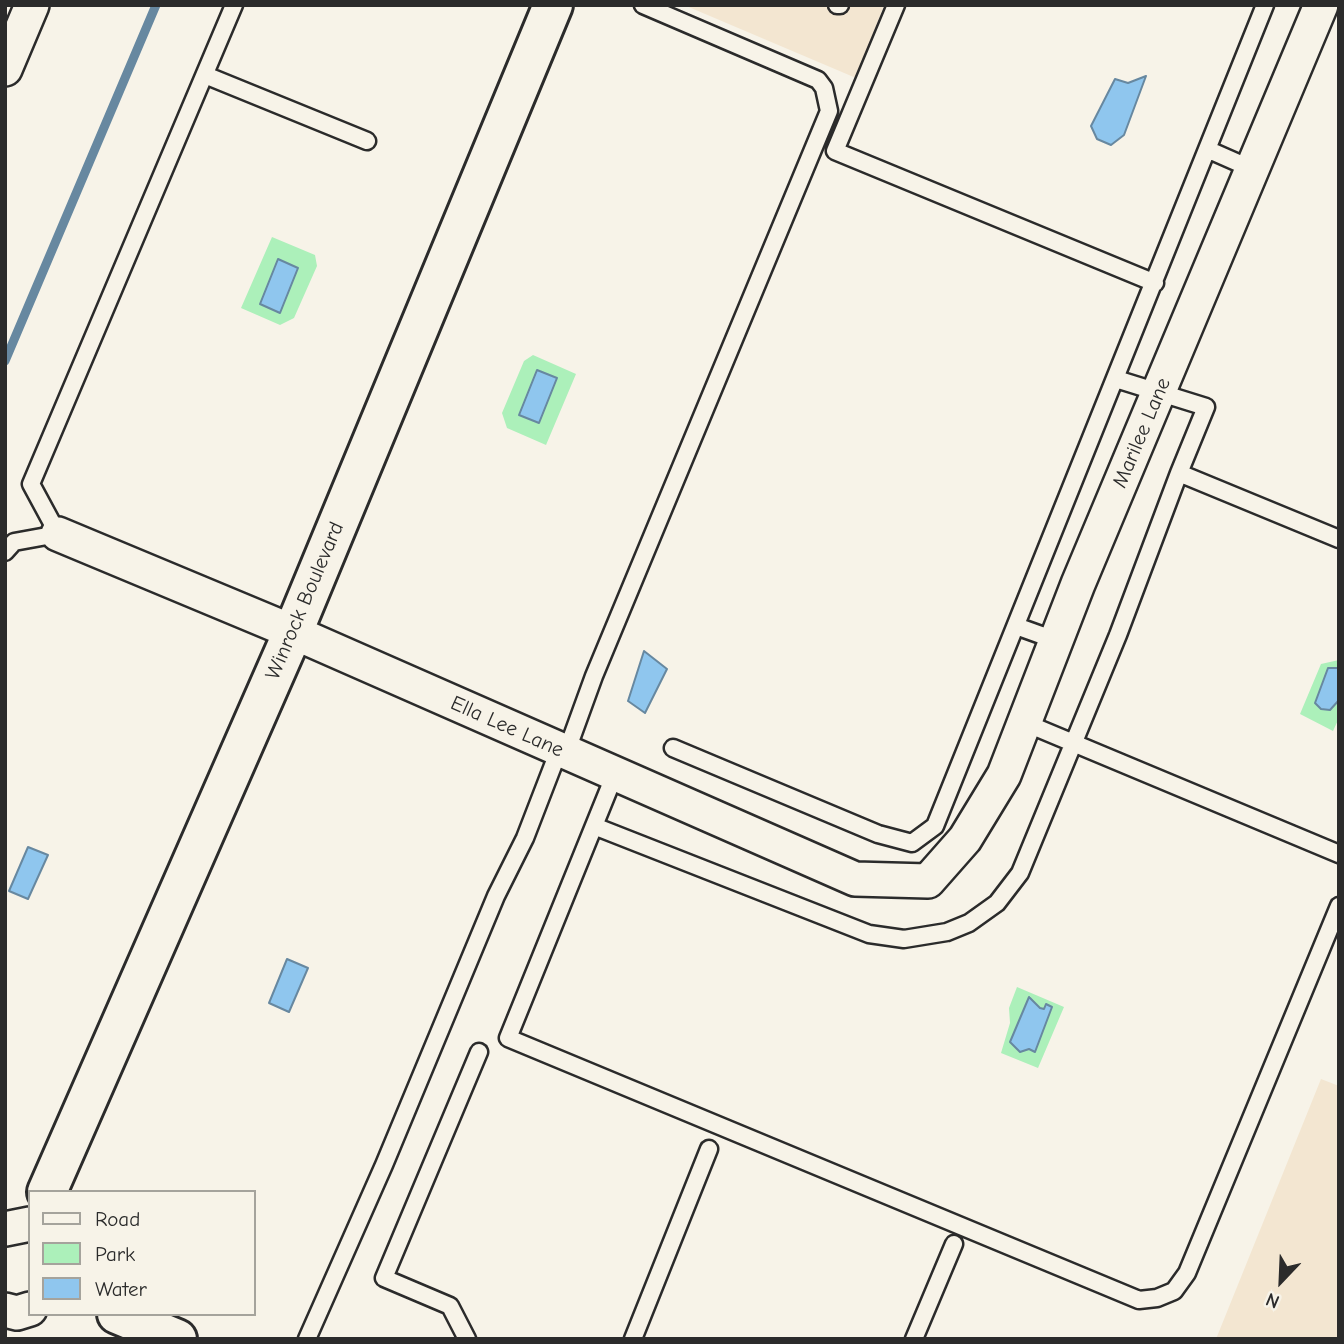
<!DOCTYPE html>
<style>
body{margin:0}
#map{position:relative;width:1344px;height:1344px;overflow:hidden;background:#f7f3e8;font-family:"Comic Neue",sans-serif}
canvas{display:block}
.frame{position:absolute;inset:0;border:7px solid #2b2b2b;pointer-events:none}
.legend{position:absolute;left:28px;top:1190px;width:228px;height:126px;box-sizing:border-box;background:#f7f3e8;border:2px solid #a5a39c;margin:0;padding:9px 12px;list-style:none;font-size:21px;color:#2b2b2b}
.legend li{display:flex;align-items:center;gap:14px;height:35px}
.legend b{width:35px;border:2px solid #a5a39c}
.north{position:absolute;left:1246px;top:1246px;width:70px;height:70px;-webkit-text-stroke:5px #f7f3e8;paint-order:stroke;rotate:203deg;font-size:19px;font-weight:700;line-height:28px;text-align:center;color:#2b2b2b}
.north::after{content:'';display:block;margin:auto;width:24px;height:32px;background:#2b2b2b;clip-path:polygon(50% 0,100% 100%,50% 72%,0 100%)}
</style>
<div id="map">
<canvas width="1344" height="1344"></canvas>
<div class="frame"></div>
<ul class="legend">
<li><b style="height:9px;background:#f7f3e8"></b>Road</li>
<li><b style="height:19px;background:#acf0ba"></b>Park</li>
<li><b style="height:19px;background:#8fc6ee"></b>Water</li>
</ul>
<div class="north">N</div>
</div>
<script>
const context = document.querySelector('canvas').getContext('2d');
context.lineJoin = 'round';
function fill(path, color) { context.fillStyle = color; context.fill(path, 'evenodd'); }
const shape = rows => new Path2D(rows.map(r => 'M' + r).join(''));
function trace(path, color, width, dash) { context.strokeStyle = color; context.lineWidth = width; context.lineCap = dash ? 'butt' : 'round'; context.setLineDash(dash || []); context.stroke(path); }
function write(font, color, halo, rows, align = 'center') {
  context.font = font + ' "Comic Neue",sans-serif'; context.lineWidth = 7; context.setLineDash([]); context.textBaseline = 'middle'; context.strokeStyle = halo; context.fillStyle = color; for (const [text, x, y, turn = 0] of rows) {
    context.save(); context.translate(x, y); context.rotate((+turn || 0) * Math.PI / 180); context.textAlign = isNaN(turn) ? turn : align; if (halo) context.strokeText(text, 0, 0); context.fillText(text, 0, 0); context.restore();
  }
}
fill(shape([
 [684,5,884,5,856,78],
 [1321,1079,1339,1086,1339,1339,1216,1339]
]), '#f3e6d1');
fill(shape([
 [272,237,315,255,317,266,294,318,280,325,241,308],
 [533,355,576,374,546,445,507,428,502,413,524,361],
 [1339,660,1339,718,1333,731,1300,714,1321,664],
 [1017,987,1064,1007,1038,1068,1001,1053,1010,1023,1009,1008]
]), '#acf0ba');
const water = shape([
 [1146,76,1124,135,1111,145,1097,139,1091,126,1115,79,1128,83,1146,76],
 [278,259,298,268,280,313,260,304,278,259],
 [537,370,557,378,539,423,519,415,537,370],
 [644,651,667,669,645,713,628,701,644,651],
 [1328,668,1339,668,1339,700,1330,710,1321,709,1315,703,1328,668],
 [28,847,48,855,28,899,9,891,28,847],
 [287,959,308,968,289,1012,269,1003,287,959],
 [1029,997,1040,1008,1044,1009,1046,1004,1052,1007,1035,1052,1029,1049,1020,1052,1010,1042,1029,997]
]);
fill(water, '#8fc6ee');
trace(water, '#6788a0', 2);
trace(shape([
 [5,361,156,5]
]), '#6788a0', 9);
const lane = shape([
 [837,5,840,5],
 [896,5,835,151,1155,283],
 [205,75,367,141],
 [1209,150,1252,169],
 [1116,379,1206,407,1179,473,1339,539],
 [5,552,14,542,58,534,31,484,234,5],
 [1016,626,1055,640],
 [1023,722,1339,854],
 [673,748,878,834,912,843,935,826,1265,5],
 [566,753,594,676,829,111,824,88,818,80,643,5],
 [615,774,508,1038,1139,1300,1157,1298,1174,1291,1187,1273,1339,906],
 [594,826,869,934,904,939,947,932,969,923,997,903,1020,873,1118,635,1179,473],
 [307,1339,384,1165,496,896,525,838,559,750],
 [467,1339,450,1306,384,1278,479,1052],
 [633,1339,709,1149],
 [914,1339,954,1244]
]);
const street = shape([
 [5,69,32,5],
 [58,534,293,632,855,879,928,881,965,839,1004,775,1078,584,1321,5],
 [5,1229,30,1224],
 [5,1310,17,1313,30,1309]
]);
const secondary = shape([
 [47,1192,293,632,553,5],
 [117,1314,177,1339]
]);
trace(lane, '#2b2b2b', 21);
trace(street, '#2b2b2b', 38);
trace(secondary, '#2b2b2b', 44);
trace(lane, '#f7f3e8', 16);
trace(street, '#f7f3e8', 33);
trace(secondary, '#f7f3e8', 38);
write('21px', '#2b2b2b', '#f7f3e8', [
 ["Marilee Lane",1142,433,-67],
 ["Winrock Boulevard",305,601,-67],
 ["Ella Lee Lane",507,727,24]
]);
</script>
